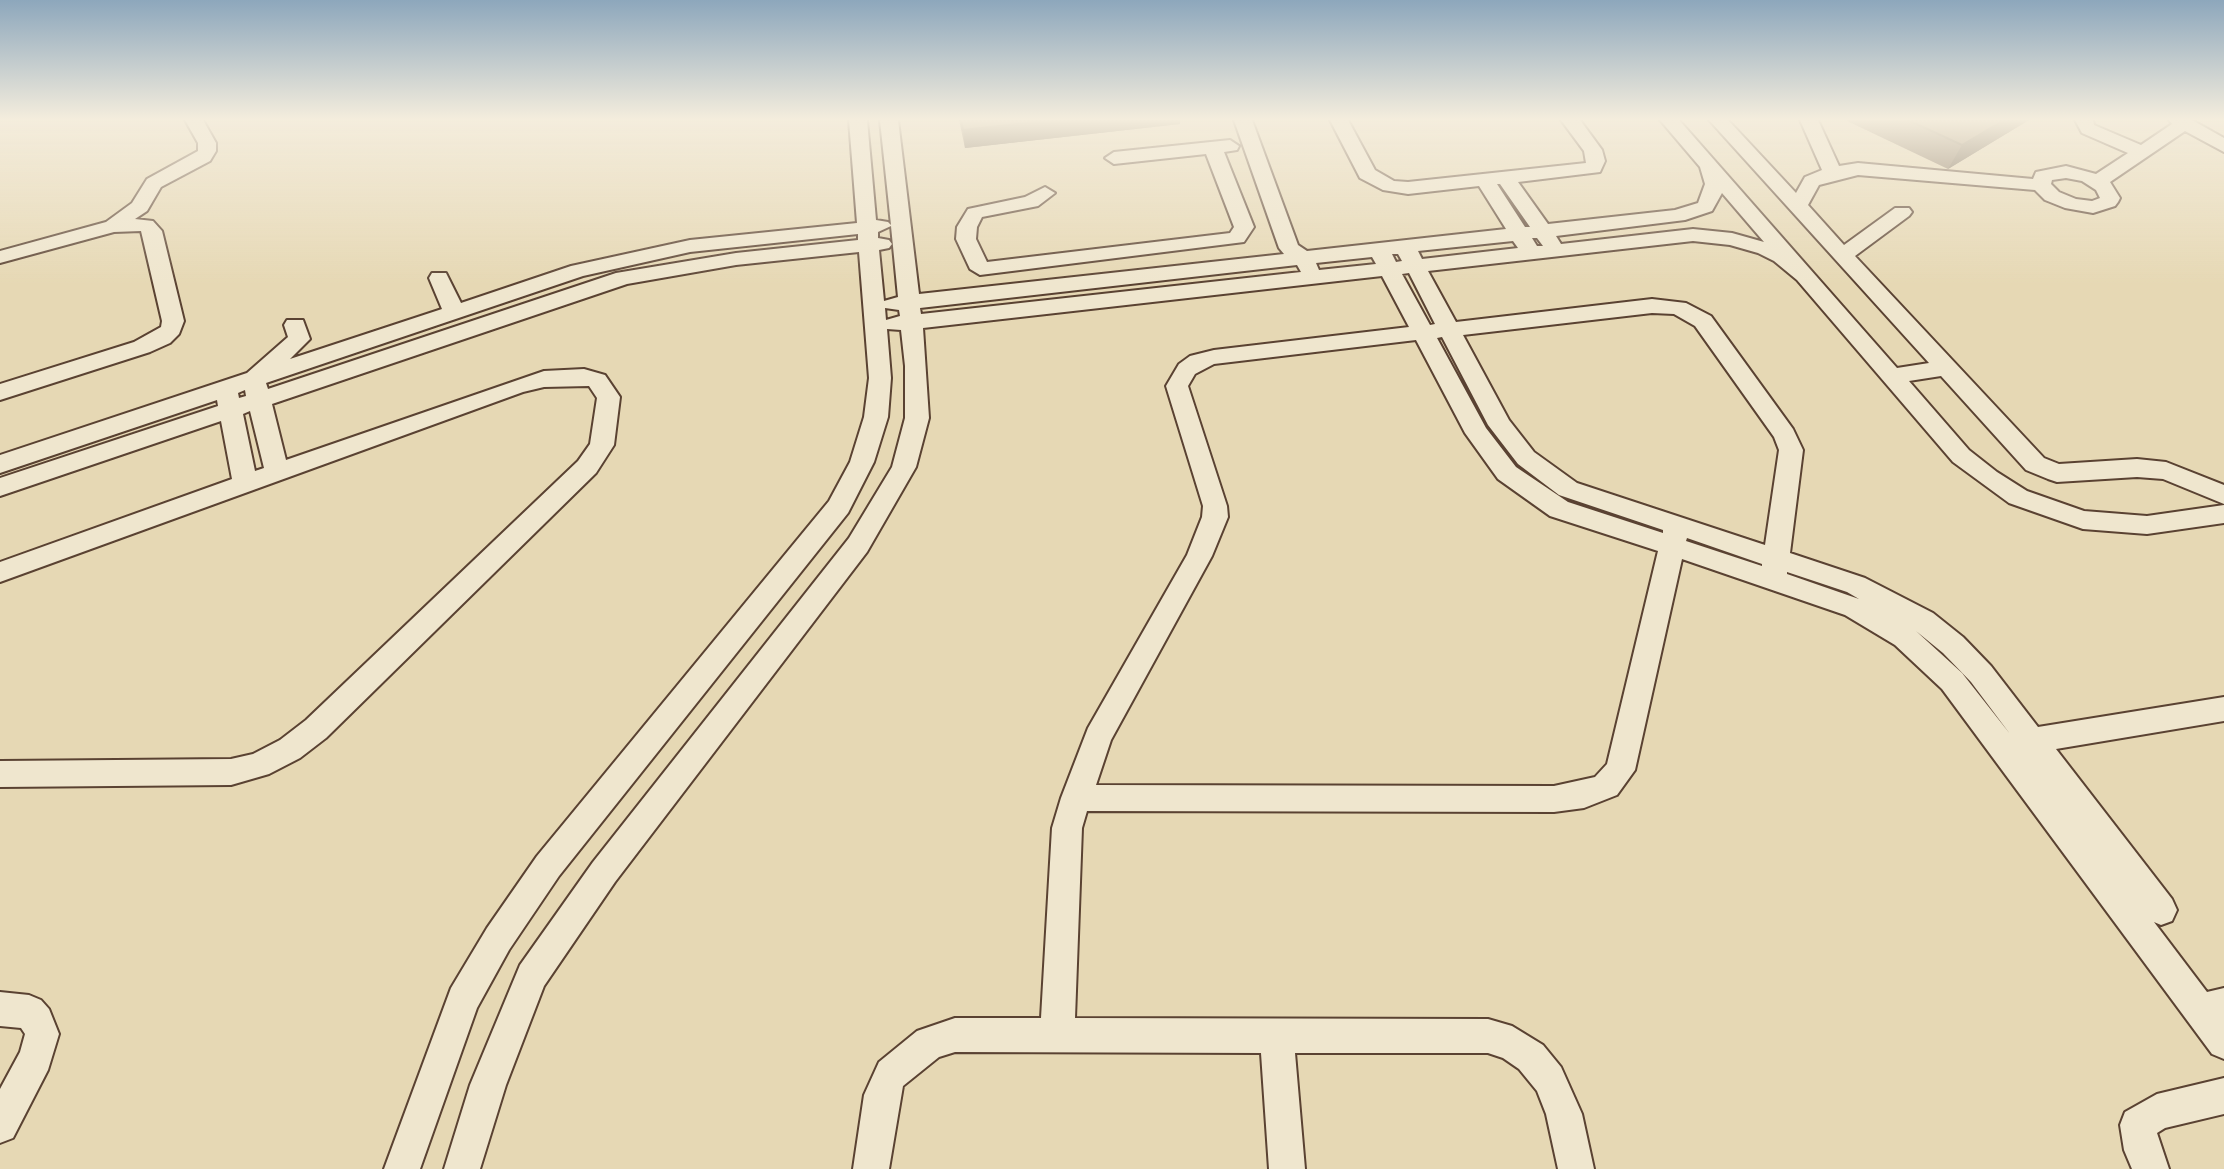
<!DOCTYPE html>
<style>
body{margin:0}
canvas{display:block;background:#e6d8b4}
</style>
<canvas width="2224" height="1169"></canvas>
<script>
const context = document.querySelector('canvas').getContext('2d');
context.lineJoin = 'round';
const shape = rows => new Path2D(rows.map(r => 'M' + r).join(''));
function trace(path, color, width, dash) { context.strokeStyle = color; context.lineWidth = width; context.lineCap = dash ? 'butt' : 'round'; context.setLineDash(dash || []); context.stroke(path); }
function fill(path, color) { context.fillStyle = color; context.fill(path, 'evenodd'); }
const minor = shape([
 [185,120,203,120,216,143,216,151,210,161,161,187,147,211,135,219,153,221,162,231,184,321,179,334,170,343,150,352,0,400,0,384,134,342,161,327,162,321,141,231,114,232,0,263,0,251,106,222,132,203,147,179,198,151,198,143,185,120],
 [849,120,867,120,876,220,888,222,891,225,880,120,898,120,919,294,1284,254,1279,248,1234,120,1252,120,1298,245,1307,251,1506,229,1479,186,1408,194,1383,190,1360,178,1330,120,1348,120,1375,170,1394,181,1408,182,1586,163,1584,151,1561,120,1580,120,1602,150,1605,161,1600,172,1518,182,1548,224,1675,210,1698,203,1705,184,1700,167,1660,120,1679,120,1897,368,1929,363,1709,120,1728,120,1796,193,1805,177,1822,170,1800,120,1818,120,1839,166,1858,163,2033,179,2036,172,2066,166,2096,174,2128,153,2082,133,2075,120,2093,120,2094,125,2141,145,2172,124,2169,120,2192,120,2224,138,2224,152,2185,131,2110,182,2120,198,2118,202,2115,206,2093,213,2065,208,2045,200,2035,190,1858,175,1819,185,1808,205,1844,245,1895,208,1909,208,1912,212,1909,216,1855,256,2044,458,2059,464,2137,459,2166,462,2224,485,2224,504,2163,479,2137,477,2057,482,2048,479,2026,470,1941,376,1909,381,1969,450,1997,472,2027,491,2084,511,2147,516,2224,505,2224,523,2147,534,2083,529,2009,503,1953,462,1797,280,1774,261,1758,253,1730,245,1693,241,1428,271,1456,322,1652,299,1686,303,1711,316,1793,429,1803,450,1790,553,1865,578,1933,613,1963,637,1991,666,2038,727,2224,697,2224,721,2056,749,2172,899,2177,910,2172,921,2161,925,2154,922,2207,992,2224,988,2224,1059,2212,1054,1942,689,1895,645,1845,615,1682,559,1635,770,1617,795,1584,808,1554,812,1087,811,1082,828,1075,1018,1488,1019,1512,1026,1543,1045,1561,1067,1582,1114,1594,1169,1558,1169,1546,1114,1537,1091,1519,1069,1503,1058,1488,1053,1295,1053,1305,1169,1269,1169,1261,1053,955,1052,939,1057,903,1086,889,1169,853,1169,864,1095,879,1062,917,1031,955,1018,1041,1018,1052,828,1061,798,1088,728,1187,555,1202,517,1203,506,1166,386,1179,364,1190,356,1214,350,1409,327,1382,276,923,328,929,418,916,467,867,552,615,882,544,986,506,1085,480,1169,444,1169,470,1085,520,965,593,862,849,538,892,467,905,418,905,366,901,330,887,329,891,378,888,417,874,462,848,513,559,876,509,950,477,1008,420,1169,384,1169,451,988,487,928,537,856,829,501,850,462,864,417,869,378,859,252,736,265,627,284,272,404,286,460,544,371,584,369,605,375,620,397,614,445,596,473,326,738,300,758,269,774,231,785,0,787,0,761,231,759,253,754,280,740,306,720,578,461,590,444,597,398,589,386,544,387,523,392,0,582,0,562,232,479,221,421,0,496,0,478,218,406,217,400,0,473,0,455,247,373,288,337,284,325,287,320,303,320,310,339,290,359,442,309,429,278,432,273,446,273,461,303,571,266,690,240,857,223,849,120],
 [2066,178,2082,181,2096,190,2100,198,2092,201,2076,199,2059,192,2051,184,2052,180,2066,178],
 [1497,184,1500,184,1530,227,1525,227,1497,184],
 [1722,193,1764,242,1732,233,1693,229,1561,244,1556,236,1685,220,1712,211,1722,193],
 [891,226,898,297,884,301,879,250,889,248,892,244,889,240,878,238,878,232,891,226],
 [858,234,858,240,736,253,616,273,268,389,266,383,583,276,690,252,858,234],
 [1532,238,1537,238,1543,246,1537,246,1532,238],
 [1513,241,1518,248,1422,259,1418,251,1513,241],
 [1392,254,1398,254,1402,261,1396,262,1392,254],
 [1372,257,1376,264,1319,270,1316,263,1372,257],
 [1297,265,1301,272,921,314,920,308,1297,265],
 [1409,273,1435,324,1430,325,1402,274,1409,273],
 [885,308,899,310,900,316,886,320,885,308],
 [1652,313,1674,314,1695,326,1774,437,1779,450,1765,545,1577,483,1534,452,1509,420,1463,335,1652,313],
 [1442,337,1488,425,1518,464,1559,495,1663,530,1663,533,1568,502,1516,467,1486,428,1437,338,1442,337],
 [1416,340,1465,433,1498,479,1550,516,1658,551,1607,764,1595,777,1554,786,1096,785,1111,740,1212,556,1228,517,1227,506,1188,386,1195,374,1214,364,1416,340],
 [245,390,246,396,239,398,238,393,245,390],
 [250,411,264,468,255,471,243,414,250,411],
 [1687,538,1762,564,1762,566,1686,541,1687,538],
 [1787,572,1847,592,1859,599,1787,574,1787,572],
 [1916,631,1943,653,1971,682,2010,734,1962,673,1916,631],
 [1230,140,1239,146,1237,150,1224,152,1254,227,1244,242,980,275,970,269,956,239,957,227,968,209,1025,197,1045,187,1055,193,1038,206,982,217,977,227,976,239,987,262,1230,233,1234,227,1206,154,1114,164,1105,158,1114,152,1230,140],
 [0,992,29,995,41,1000,49,1009,59,1034,48,1070,13,1138,0,1143,0,1089,20,1052,25,1034,21,1028,0,1026,0,992],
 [2224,1078,2224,1114,2165,1128,2157,1133,2169,1169,2132,1169,2124,1150,2120,1125,2125,1112,2157,1094,2224,1078]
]);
trace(minor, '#5a4232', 4);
fill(minor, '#efe6ce');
fill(shape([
 [959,120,1180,120,1180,124,965,148],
 [1845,120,2029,120,1948,169]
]), '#786753');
fill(shape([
 [1053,120,1180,120,1180,124,965,148,963,130],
 [2004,120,2029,120,1948,169,1962,145]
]), '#625443');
const building = shape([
 [961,120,1053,120,963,130,961,120],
 [1908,120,2004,120,1962,145,1908,120]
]);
fill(building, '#8c7860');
trace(building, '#625443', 2);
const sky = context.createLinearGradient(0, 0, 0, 284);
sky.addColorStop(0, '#8da7bc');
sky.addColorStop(0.42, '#f4eddd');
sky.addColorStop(1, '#f4eddd00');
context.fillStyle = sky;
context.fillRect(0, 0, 2224, 284);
</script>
